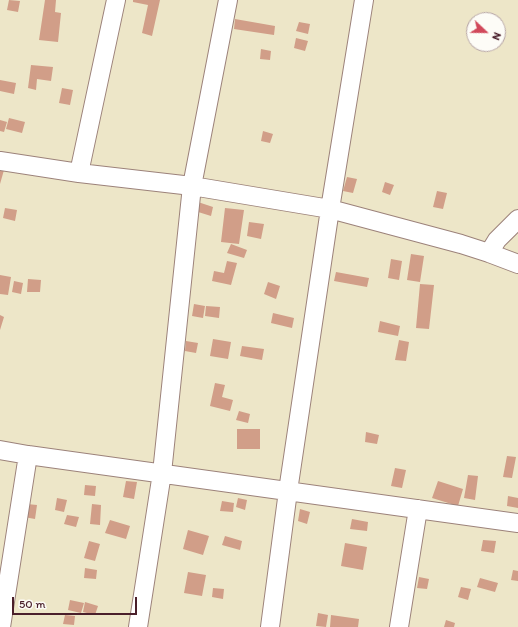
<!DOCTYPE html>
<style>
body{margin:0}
#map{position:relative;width:518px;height:627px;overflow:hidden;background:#ede6c8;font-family:Itim,sans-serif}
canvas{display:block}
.north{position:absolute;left:466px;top:12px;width:40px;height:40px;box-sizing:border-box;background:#fdfcf7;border:1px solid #b5a4a5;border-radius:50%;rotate:112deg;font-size:11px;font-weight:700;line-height:16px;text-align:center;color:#4a1f2b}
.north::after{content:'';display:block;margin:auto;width:14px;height:18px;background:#d1495b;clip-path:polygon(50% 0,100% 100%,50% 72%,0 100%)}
.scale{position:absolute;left:12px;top:597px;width:125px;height:18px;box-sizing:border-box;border:2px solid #4a1f2b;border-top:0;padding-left:5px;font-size:12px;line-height:14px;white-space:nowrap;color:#4a1f2b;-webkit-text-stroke:3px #fdfcf7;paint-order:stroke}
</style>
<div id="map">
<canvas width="518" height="627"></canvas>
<div class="north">N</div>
<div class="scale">50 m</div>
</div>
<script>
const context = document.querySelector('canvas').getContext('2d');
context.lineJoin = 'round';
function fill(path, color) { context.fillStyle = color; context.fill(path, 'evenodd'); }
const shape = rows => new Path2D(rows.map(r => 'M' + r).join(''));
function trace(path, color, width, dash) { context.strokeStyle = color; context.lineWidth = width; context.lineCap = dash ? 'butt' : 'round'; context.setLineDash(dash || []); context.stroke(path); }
fill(shape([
 [9,0,20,1,18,12,7,10],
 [45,0,56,0,55,12,61,13,58,42,39,40],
 [133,0,160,0,152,36,142,33,148,5,133,2],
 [235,19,275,26,274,35,234,29],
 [299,22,310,24,308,34,296,31],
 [296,38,308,41,305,51,294,48],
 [261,49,271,51,270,60,260,59],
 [31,65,53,67,51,81,37,79,36,90,28,88],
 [0,80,16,83,14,94,0,91],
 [62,88,73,90,70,105,59,103],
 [9,118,25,122,22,133,6,129],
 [0,120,7,122,4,132,0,131],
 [263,131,273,134,270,143,261,141],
 [0,169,4,170,0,184],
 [347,177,357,179,353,193,343,191],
 [385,182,394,185,390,195,382,192],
 [437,191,447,193,443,209,433,207],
 [198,202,213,207,211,216,195,211],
 [5,208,17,210,15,221,3,218],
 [225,208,244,210,239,244,221,242],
 [249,222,264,224,261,239,247,236],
 [231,244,247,250,244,258,227,253],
 [411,254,424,256,420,282,407,280],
 [391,259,402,261,399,280,388,278],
 [227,261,237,263,231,285,212,281,214,271,224,273],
 [336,272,369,278,367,287,334,281],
 [0,275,11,277,8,295,0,294],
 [28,279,41,280,40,292,27,292],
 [14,281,23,283,21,294,12,292],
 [268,282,280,286,276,299,264,294],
 [420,284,434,285,429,329,416,328],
 [194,304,205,306,203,318,192,316],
 [206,306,220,307,219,318,205,316],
 [273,313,294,318,292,328,271,323],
 [0,315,4,317,0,330],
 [380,321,400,326,398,336,378,332],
 [213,339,231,342,228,359,210,356],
 [399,340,409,342,406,361,395,360],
 [186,341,198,343,196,353,185,351],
 [242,346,264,349,262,360,240,356],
 [215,383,225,385,222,397,233,400,230,411,210,406],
 [239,411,250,414,248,423,236,420],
 [237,429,260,429,260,449,237,449],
 [366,432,379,435,377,444,365,442],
 [507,456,516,457,512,478,503,477],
 [395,468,406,470,402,488,391,486],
 [468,475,478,476,475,500,464,498],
 [126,481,137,482,134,499,123,497],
 [438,481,463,489,458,506,432,498],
 [85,485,96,486,95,496,84,495],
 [508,496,518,498,518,508,507,506],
 [57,498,67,500,64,512,55,510],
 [238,498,247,500,245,510,236,507],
 [222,501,234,503,233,512,220,511],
 [27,504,37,505,35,519,24,517],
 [92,504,101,505,100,525,90,524],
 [300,509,310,512,307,524,298,521],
 [67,515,79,517,76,527,64,524],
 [352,519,368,522,367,531,350,529],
 [110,520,130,526,126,539,105,533],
 [188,530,209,536,203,555,183,549],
 [225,536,242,541,240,550,222,545],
 [483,540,496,541,494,553,481,551],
 [89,541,100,544,95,561,84,558],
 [345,543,367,547,363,570,341,566],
 [85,568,97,570,96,579,84,578],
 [513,570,518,571,518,581,511,580],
 [188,572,206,575,202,596,184,593],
 [419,577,429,579,427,589,417,588],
 [480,578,498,583,495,592,477,587],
 [461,587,471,589,468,600,458,597],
 [213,588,224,589,223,599,212,597],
 [70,600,84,603,81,613,68,610],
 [85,602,98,606,95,615,83,612],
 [318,613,328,615,326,627,316,626],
 [65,615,75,616,74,625,63,624],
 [331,615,359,619,358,627,330,627],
 [446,620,455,623,454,627,444,627]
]), '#d19e88');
const minor = shape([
 [0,161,79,173,192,186,330,209,461,244,489,253,518,264],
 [79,173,116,0],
 [489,253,497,240,518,219],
 [0,450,28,455,518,523],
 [1,627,28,455],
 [138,627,162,473,192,186,228,0],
 [270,627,288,491,330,209,364,0],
 [399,627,418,509]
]);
trace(minor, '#9c827a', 20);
trace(minor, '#fff', 18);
</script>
